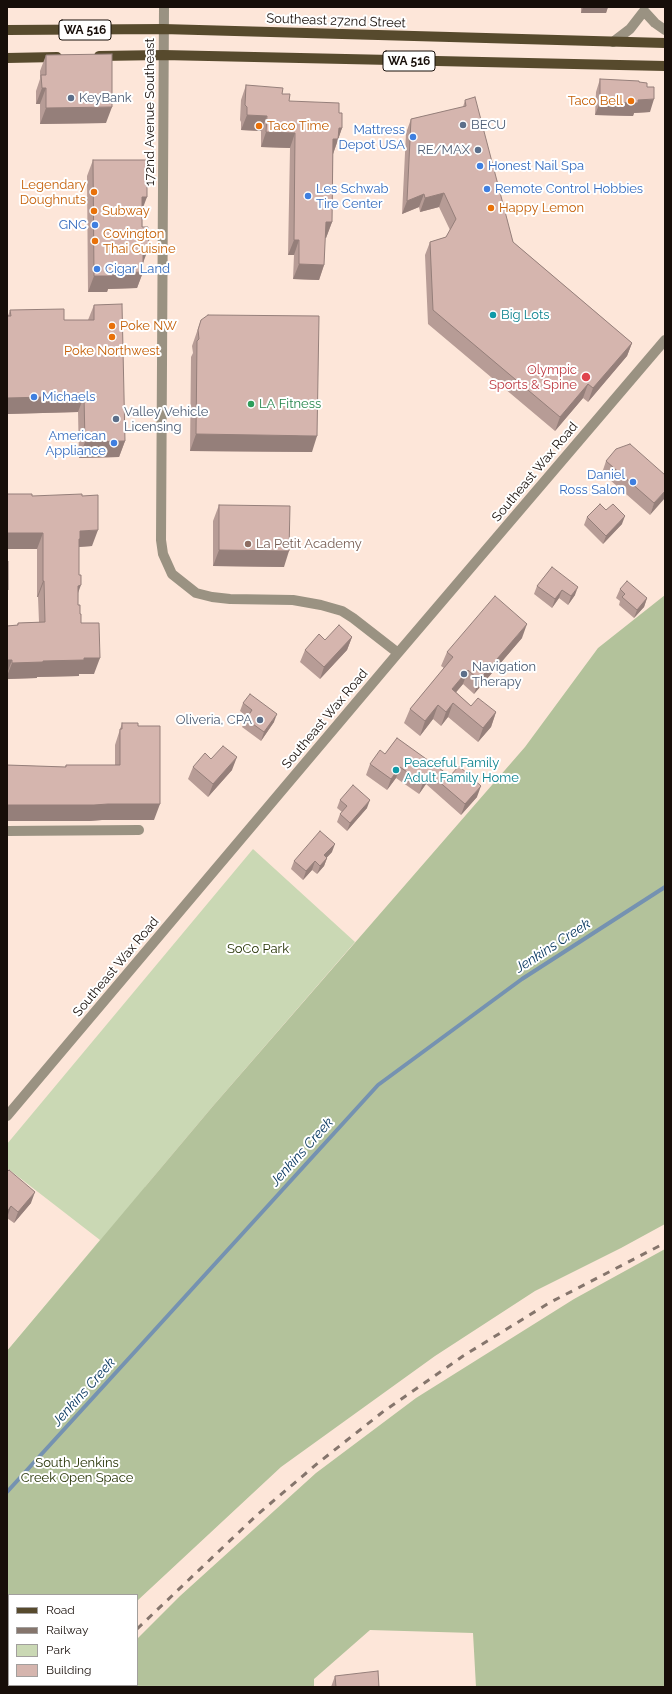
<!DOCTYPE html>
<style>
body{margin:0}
#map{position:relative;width:672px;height:1694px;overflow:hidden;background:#fde6d9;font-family:Raleway,sans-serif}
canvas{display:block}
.frame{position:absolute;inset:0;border:8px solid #170e09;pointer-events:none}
.legend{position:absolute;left:8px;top:1594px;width:130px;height:92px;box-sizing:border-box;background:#fff;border:1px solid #a29f9d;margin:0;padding:5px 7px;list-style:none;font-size:12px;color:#170e09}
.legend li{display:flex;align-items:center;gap:8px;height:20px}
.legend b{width:20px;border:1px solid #a29f9d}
</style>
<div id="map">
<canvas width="672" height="1694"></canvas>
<div class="frame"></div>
<ul class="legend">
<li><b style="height:5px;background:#574a2d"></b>Road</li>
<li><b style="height:5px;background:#85756c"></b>Railway</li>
<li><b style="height:11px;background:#cad8b4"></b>Park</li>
<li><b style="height:11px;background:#d5b5ae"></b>Building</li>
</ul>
</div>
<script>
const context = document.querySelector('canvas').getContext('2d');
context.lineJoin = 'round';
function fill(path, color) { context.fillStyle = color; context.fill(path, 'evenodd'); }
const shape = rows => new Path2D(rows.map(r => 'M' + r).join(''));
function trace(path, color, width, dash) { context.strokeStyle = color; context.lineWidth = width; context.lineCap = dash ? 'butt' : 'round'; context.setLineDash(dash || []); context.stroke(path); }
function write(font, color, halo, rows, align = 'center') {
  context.font = font + ' Raleway,sans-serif'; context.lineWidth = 4; context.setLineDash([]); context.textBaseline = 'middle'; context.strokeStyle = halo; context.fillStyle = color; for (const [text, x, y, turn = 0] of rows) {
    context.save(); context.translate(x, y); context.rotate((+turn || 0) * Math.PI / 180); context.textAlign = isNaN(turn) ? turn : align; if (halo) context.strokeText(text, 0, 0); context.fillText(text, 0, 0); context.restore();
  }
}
fill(shape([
 [253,849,355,942,213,1106,145,1187,137,1601,137,1595,9,1595,9,1685,50,1685,48,1687,7,1687,7,1351,100,1240,7,1168,7,1144]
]), '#cad8b4');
fill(shape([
 [665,595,665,1224,621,1248,535,1291,435,1356,281,1467,137,1601,137,1595,9,1595,9,1685,50,1685,48,1687,7,1687,7,1351,213,1106,525,747,598,648],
 [665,1249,665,1687,476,1687,473,1633,370,1630,314,1679,314,1687,89,1687,91,1685,137,1685,137,1639,180,1596,316,1473,416,1398,574,1299]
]), '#b3c29b');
trace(shape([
 [7,1492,378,1085,522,979,665,887]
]), '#7592b1', 4);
trace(shape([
 [164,7,161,540,163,554,172,574,196,593,212,597,230,599,293,600,321,605,342,611,353,618,398,653],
 [644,11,655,23,665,30],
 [613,42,630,29,644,11],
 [7,831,139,830],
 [7,1116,398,653,665,340]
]), '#9a9282', 10);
trace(shape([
 [7,30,163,29,665,43],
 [99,56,163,55,665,66],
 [7,58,57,57]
]), '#574a2d', 10);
trace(shape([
 [137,1629,258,1514,318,1463,384,1411,463,1356,549,1303,665,1243],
 [76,1687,78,1685]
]), '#85756c', 3, [7, 7]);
fill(shape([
 [581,7,608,7,606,13,581,13],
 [46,55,106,123,40,124,40,104,36,104,36,91,40,79,40,71],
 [600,79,639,82,647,87,650,112,634,113,633,116,595,115,596,92],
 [246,85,282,94,289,101,339,113,342,128,333,154,332,222,326,238,325,237,324,265,319,280,293,279,294,255,288,255,290,148,261,147,261,131,241,130,241,122,240,120,241,100],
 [465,100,513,242,632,343,627,356,588,402,583,398,555,431,428,324,425,255,430,242,446,237,450,230,439,207,420,212,419,207,402,214,406,133,411,119,463,107],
 [93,160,142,210,143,272,137,288,108,289,107,292,88,292,87,176],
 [94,305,125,441,119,457,79,458,78,412,7,414,7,316,8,316,10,310,64,320,88,320],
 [201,320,312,452,190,451,191,357,193,353,192,346],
 [606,461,665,475,650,515,602,473],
 [7,494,32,496,92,546,79,547,78,605,81,623,94,674,79,674,79,676,37,677,37,678,7,679,7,626,17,625,18,623,39,622,38,597,37,597,37,549,7,549],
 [219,505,284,567,213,566,213,521],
 [587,517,622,524,603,544,584,525],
 [552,567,575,595,568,605,559,598,552,608,534,594,537,586],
 [620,589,647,598,644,607,634,618,619,605,620,601,616,598],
 [352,637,347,650,320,679,300,662,305,650,325,640],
 [522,638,474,694,463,684,456,692,471,706,496,712,491,727,478,742,448,717,441,726,433,719,420,736,404,723,410,709,444,668,441,666,447,652],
 [243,703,274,722,261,741,242,727,247,717,240,711],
 [122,723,138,726,154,820,102,820,89,821,7,821,7,765,65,767,66,765,115,765,115,745],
 [397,738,477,797,461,815,426,784,419,794,396,778,387,790,366,775,370,764,385,754],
 [211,759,232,770,208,797,188,779,193,767],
 [340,800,367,808,347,831,337,822,340,814,342,812,337,808],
 [332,852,327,857,327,858,324,866,317,874,312,870,303,880,291,869,294,861],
 [7,1172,31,1203,14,1223,7,1218],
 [335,1676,379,1687,331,1687]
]), '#b79c96');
fill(shape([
 [583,7,608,7,606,13,581,13],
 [42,88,46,88,40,104,36,104],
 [654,99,650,112,634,113,633,116,595,115,600,102],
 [112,107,106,123,40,124,46,108],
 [247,115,267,116,261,131,241,130],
 [339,128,342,128,333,154,327,154,333,139],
 [266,132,295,133,290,148,261,147],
 [444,193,439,207,420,212,425,198],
 [424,194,419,207,402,214,407,201],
 [142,197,147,197,141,213],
 [326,222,332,222,326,238,320,237],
 [294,240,299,240,294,255,288,255],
 [143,247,149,247,143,263],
 [299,264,324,265,319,280,293,279],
 [143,272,137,288,108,289,107,292,88,292,94,276,112,273],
 [632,343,627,356,588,402,593,388],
 [588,384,583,398,555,431,560,417],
 [84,396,78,412,7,414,7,398],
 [196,434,317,436,312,452,190,451],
 [125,441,119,457,79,458,85,442],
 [665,491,665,498,650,515,654,503],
 [625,516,622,524,603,544,606,536],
 [98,530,92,546,78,547,80,531],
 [7,533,43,533,37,549,7,549],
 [219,550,289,551,284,567,213,566],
 [43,581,44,581,38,597,37,597],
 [81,585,75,601,78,586],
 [578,587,575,595,568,605,571,596],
 [562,590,559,598,552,608,555,599],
 [647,598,644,607,634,618,637,610],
 [527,624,522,638,474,694,479,680],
 [352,637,347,650,320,679,324,667],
 [84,658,100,658,94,674,79,674,79,676,37,677,37,678,7,679,7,676,12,663],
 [7,660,12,660,7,674],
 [468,670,463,684,447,703,452,689],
 [453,703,448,717,441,726,446,712],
 [438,705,433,719,420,736,425,721],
 [496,712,491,727,478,742,483,728],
 [277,714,274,722,261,741,264,732],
 [237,757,232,770,208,797,213,784],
 [400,767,396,778,387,790,391,779],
 [429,773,426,784,419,794,423,783],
 [481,786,477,797,461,815,465,804],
 [370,800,367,808,347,831,350,823],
 [108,804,160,804,154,820,102,820,89,821,7,821,7,805],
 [335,844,332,852,321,864,324,855],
 [327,858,324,866,317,874,320,866],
 [315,861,312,870,303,880,306,871],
 [35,1192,31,1203,14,1223,18,1212],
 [11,1206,7,1218,7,1212]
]), '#957f7a');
const building = shape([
 [112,54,112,107,46,108,46,88,42,88,41,75,46,75,46,55,112,54],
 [600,79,639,81,639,82,647,83,647,87,654,87,654,99,638,100,638,103,600,102,600,79],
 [246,85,283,88,282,94,290,94,289,101,339,103,339,113,342,113,342,128,339,128,338,139,333,139,332,222,326,222,324,265,299,264,299,240,294,240,295,133,266,132,267,116,247,115,247,107,245,105,246,85],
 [475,97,513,242,632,343,593,388,588,384,560,417,433,310,430,242,446,237,456,219,444,193,425,198,424,194,407,201,411,119,466,106,465,100,475,97],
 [93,160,147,160,147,197,142,197,142,227,148,227,149,247,143,247,143,272,112,273,113,276,94,276,93,160],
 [122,304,125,441,85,442,84,396,7,398,7,316,11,316,10,310,64,309,64,320,94,320,94,305,122,304],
 [208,315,319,316,317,436,196,434,197,341,199,339,198,330,201,320,208,315],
 [630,444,665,475,665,491,654,503,606,461,616,449,630,444],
 [7,494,32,494,32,496,82,494,82,496,98,495,98,530,80,531,80,539,79,539,79,575,81,575,81,585,78,586,78,605,80,605,80,614,81,614,81,623,99,623,100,658,84,658,84,660,43,661,43,662,12,663,12,660,7,660,7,626,18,625,18,623,45,622,44,581,43,581,43,533,7,533,7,494],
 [600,504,606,510,613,504,625,516,606,536,587,517,600,504],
 [219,505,290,506,289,551,219,550,219,505],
 [7,561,8,561,8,590,7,590,7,561],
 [552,567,578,587,571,596,562,590,555,599,537,586,552,567],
 [627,581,647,598,637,610,622,597,625,594,620,589,627,581],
 [495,596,527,624,479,680,468,670,452,689,471,706,478,698,496,712,483,728,453,703,446,712,438,705,425,721,410,709,453,657,447,652,495,596],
 [339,625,352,637,324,667,305,650,319,634,325,640,339,625],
 [250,694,277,714,264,732,246,719,252,710,243,703,250,694],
 [122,723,138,723,138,726,160,726,160,804,108,804,94,805,7,805,7,765,66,767,66,765,120,765,120,729,122,729,122,723],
 [397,738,450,776,459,766,481,786,465,804,429,773,423,783,400,767,391,779,370,764,380,750,385,754,397,738],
 [223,746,237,757,213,784,193,767,205,753,211,759,223,746],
 [353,785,370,800,350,823,340,814,347,806,340,800,353,785],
 [320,831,335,844,324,855,327,858,320,866,315,861,306,871,294,861,320,831],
 [9,1170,35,1192,18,1212,11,1206,7,1212,7,1172,9,1170],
 [378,1671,379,1687,336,1687,335,1676,378,1671]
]);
fill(building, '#d5b5ae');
trace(building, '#957f7a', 1);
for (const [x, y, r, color] of [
 [71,98,4,"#5c6f8a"],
 [631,101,4,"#e8710a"],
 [463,125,4,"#5c6f8a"],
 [259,126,4,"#e8710a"],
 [413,137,4,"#3f7fe0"],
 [478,150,4,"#5c6f8a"],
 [480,166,4,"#3f7fe0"],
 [487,189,4,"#3f7fe0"],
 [94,192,4,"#e8710a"],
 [308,196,4,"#3f7fe0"],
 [491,208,4,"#e8710a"],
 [94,211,4,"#e8710a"],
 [95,225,4,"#3f7fe0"],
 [95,241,4,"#e8710a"],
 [97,269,4,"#3f7fe0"],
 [493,315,4,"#0f9aa8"],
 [112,326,4,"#e8710a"],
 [112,337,4,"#e8710a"],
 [586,377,5,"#e0444e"],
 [34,397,4,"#3f7fe0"],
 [251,404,4,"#2e9e5b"],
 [116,419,4,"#5c6f8a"],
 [114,443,4,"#3f7fe0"],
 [633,482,4,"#3f7fe0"],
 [248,544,4,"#8d6e63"],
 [464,674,4,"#5c6f8a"],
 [260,720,4,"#5c6f8a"],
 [396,770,4,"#0f9aa8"]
]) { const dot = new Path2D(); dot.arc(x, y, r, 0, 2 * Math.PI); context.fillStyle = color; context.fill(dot); trace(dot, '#fff', 1.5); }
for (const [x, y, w] of [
 [85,30,52],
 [409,61,52]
]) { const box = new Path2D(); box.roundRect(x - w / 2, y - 10, w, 20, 3); context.fillStyle = '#fff'; context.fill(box); trace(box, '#170e09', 1); }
write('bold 12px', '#170e09', null, [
 ["WA 516",85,30],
 ["WA 516",409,61]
]);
write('13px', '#170e09', '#fff', [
 ["Southeast 272nd Street",336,21,2],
 ["172nd Avenue Southeast",150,112,-90],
 ["Southeast Wax Road",535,472,-50],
 ["Southeast Wax Road",325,719,-50],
 ["Southeast Wax Road",116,967,-50]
]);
write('13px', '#4e5e75', '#fff', [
 ["KeyBank",79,98],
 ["BECU",471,125],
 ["RE/MAX",470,150,"right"],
 ["Valley Vehicle",124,412],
 ["Licensing",124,427],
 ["Navigation",472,667],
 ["Therapy",472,682],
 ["Oliveria, CPA",252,720,"right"]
], 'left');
write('13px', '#c56008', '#fff', [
 ["Taco Bell",623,101,"right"],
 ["Taco Time",267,126],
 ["Legendary",86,185,"right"],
 ["Doughnuts",86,200,"right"],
 ["Happy Lemon",499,208],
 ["Subway",102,211],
 ["Covington",103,234],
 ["Thai Cuisine",103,249],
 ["Poke NW",120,326],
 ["Poke Northwest",112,351,"center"]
], 'left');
write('13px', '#366cbe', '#fff', [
 ["Mattress",405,130,"right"],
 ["Depot USA",405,145,"right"],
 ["Honest Nail Spa",488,166],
 ["Les Schwab",316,189],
 ["Tire Center",316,204],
 ["Remote Control Hobbies",495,189],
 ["GNC",87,225,"right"],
 ["Cigar Land",105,269],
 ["Michaels",42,397],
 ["American",106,436,"right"],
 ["Appliance",106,451,"right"],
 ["Daniel",625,475,"right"],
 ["Ross Salon",625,490,"right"]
], 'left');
write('13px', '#0d838f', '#fff', [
 ["Big Lots",501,315],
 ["Peaceful Family",404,763],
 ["Adult Family Home",404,778]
], 'left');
write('13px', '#be3a42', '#fff', [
 ["Olympic",577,370],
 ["Sports & Spine",577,385]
], 'right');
write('13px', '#27864d', '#fff', [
 ["LA Fitness",259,404]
], 'left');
write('13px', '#785e54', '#fff', [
 ["La Petit Academy",256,544]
], 'left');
write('13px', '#273406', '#fff', [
 ["SoCo Park",258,949],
 ["South Jenkins",77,1463],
 ["Creek Open Space",77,1478]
]);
write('italic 14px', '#093861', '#fff', [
 ["Jenkins Creek",553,946,-33],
 ["Jenkins Creek",302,1152,-48],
 ["Jenkins Creek",84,1392,-48]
]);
</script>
